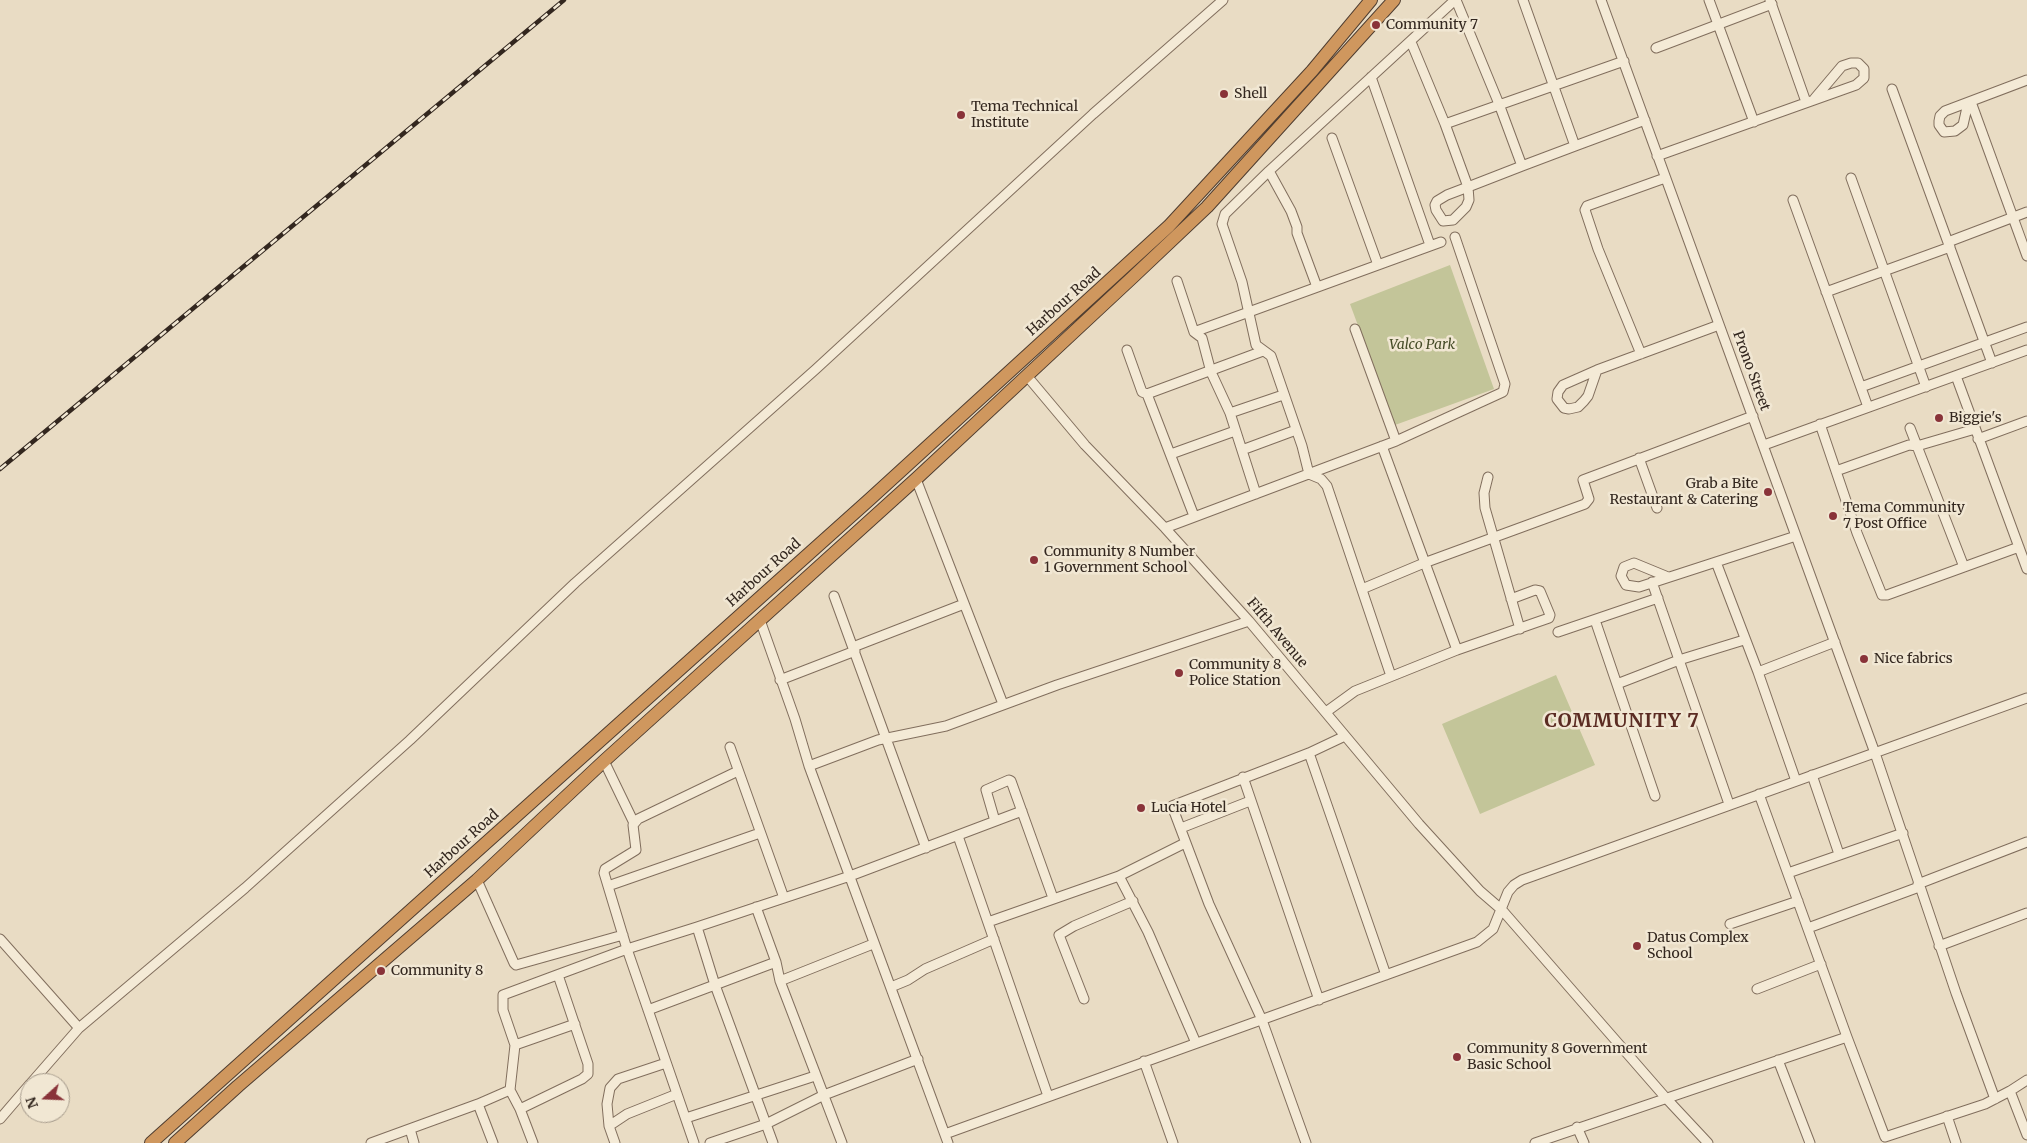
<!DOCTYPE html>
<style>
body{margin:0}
#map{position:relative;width:2027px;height:1143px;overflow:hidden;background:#e9dcc4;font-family:Merriweather,serif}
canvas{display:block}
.north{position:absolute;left:20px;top:1073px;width:50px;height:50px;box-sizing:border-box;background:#f1e7d3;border:1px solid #a59a8b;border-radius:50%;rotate:250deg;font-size:14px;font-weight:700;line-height:20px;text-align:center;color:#33271f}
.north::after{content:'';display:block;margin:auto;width:18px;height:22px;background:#893339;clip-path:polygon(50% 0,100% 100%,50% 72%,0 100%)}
</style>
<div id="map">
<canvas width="2027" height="1143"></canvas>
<div class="north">N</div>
</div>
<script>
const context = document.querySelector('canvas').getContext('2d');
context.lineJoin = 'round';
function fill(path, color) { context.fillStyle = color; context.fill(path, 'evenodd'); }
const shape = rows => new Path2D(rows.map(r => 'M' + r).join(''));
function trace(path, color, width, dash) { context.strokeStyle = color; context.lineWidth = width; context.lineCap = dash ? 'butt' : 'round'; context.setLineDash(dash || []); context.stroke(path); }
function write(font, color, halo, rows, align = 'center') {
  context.font = font + ' Merriweather,serif'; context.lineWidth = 5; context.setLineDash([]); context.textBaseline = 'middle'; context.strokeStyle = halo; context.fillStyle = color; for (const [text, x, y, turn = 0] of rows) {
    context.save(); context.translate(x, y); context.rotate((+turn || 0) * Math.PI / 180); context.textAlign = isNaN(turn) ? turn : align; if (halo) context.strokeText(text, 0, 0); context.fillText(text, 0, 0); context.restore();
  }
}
fill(shape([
 [1450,265,1494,389,1395,425,1350,304],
 [1556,675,1595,765,1480,814,1442,724]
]), '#c3c599');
const minor = shape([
 [1456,0,1499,104,1522,166],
 [1523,0,1575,146],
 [1601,0,1875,753,1956,993,1995,1099],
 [1709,0,1754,122],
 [1770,0,1806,102],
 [1411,42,1445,124,1468,187,1469,200,1466,207,1453,220,1443,221,1436,210,1435,205,1437,201,1447,195,1468,187,1522,166,1575,146,1645,120],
 [1656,48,1772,4],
 [1371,77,1430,245],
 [1892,89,1992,363],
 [1971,102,2027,256],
 [1968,103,1963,125,1955,131,1944,132,1939,125,1939,121,1940,116,1945,111,2027,80],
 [1445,124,1624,61],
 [1332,138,1378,265],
 [1657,156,1856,85,1864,78,1864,69,1858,63,1851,63,1842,66,1815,98],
 [1269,171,1225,214,1222,224,1242,282,1256,345,1271,356,1302,446,1309,474,1321,479,1327,486,1391,676],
 [1851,178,1926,387],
 [1793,200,1868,407],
 [1948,242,2027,212],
 [1177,281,1194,332,1202,338,1211,372,1230,413,1256,494],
 [1317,287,1297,233,1297,227,1291,211,1269,171,1455,0],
 [1826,292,1950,247],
 [1355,329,1396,441],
 [1194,332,1441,242],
 [1127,350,1142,392,1147,394,1194,516],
 [1641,354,1598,249,1585,210,1587,206,1665,178],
 [1597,370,1588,396,1584,401,1578,407,1569,409,1564,408,1557,399,1558,392,1563,385,1597,370,1719,325],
 [1027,376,1085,445,1165,528,1249,621,1419,824,1480,891,1502,910,1665,1097,1708,1143],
 [1956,376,2027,569],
 [1861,387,2027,327],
 [1147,394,1263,351],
 [1230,413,1283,395],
 [1820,424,1857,533,1882,595,1887,595,2019,547],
 [1910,428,1964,567],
 [1978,439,2027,421],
 [1764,445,2027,350],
 [1382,446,1457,650],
 [1242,450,1296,430],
 [1171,454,1235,431],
 [1639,458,1657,508],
 [1836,471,1909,445,1917,446,1975,429],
 [1488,477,1484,493,1485,508,1520,629],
 [916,479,1003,704],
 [1165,528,1396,441,1503,392,1505,384,1455,237],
 [1716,562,1758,672,1796,781],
 [1668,577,1634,563,1624,567,1621,576,1626,585,1639,587,1796,536],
 [1652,582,1729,804],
 [1362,589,1424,563,1585,504,1589,499,1583,480,1753,416],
 [834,596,926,848],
 [760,620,795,719,809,766,948,1143],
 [1595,620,1655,796],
 [1558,632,1658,598],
 [853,647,964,604],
 [1758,672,1835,642],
 [780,680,855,651],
 [1617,684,1679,660,1744,640],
 [1326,712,1355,691,1457,650,1549,618,1550,615,1540,591,1535,590,1511,599],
 [730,747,784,898],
 [1309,753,1386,975],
 [604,761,634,823],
 [809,766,878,740,946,726,1057,685,1249,621],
 [1812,775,1839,854],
 [1243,777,1319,1000],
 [1759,794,1847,1037,1885,1137,1985,1104,2010,1091],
 [995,821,986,790,1009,780,1011,781,1053,898],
 [1181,828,1250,801],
 [958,836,1048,1096],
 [1788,873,1903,833],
 [1119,876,1148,932,1196,1043],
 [477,880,514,963,516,965,623,935],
 [1918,884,2027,842],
 [608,886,760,833],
 [756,907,776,962,780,981,842,1143],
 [988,922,1119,876,1185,843],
 [1730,924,1798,901],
 [697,927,715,985,773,1143],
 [1808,928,1919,887],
 [0,939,79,1028],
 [1939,946,2027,913],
 [780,981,873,944],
 [891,987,908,980,925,969,994,939],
 [1757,989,1821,964],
 [1084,999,1059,935,1074,926,1133,901],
 [648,1010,776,962],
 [515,1045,575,1024],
 [1778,1060,1810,1143],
 [1144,1061,1173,1143],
 [666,1063,618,1079,610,1088,607,1104,609,1126,627,1114,677,1094],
 [2027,1080,2010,1091,2027,1135],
 [31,1083,79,1028,245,888,410,740,575,583,816,369,1093,114,1223,0],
 [478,1104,493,1143],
 [520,1109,582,1079,588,1074,588,1064,558,975],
 [1947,1116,1956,1143],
 [686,1118,815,1076],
 [0,1119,30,1084],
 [609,1126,615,1143],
 [1577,1127,1584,1143],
 [410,1129,414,1143],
 [945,1134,1477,942,1493,929,1508,892,1514,885,1522,880,2027,698],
 [371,1143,478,1104,510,1090],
 [533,1143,520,1109,510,1090,515,1045,503,1010,503,995,627,949,604,873,605,869,636,850,633,825,638,819,738,771],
 [694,1143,627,949,697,927,850,876,1022,811],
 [710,1143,766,1124,824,1095,918,1059],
 [1306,1143,1262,1020,1209,904,1172,806,1309,753,1345,736],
 [1535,1143,1847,1037]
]);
const highway = shape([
 [151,1143,870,499,1169,226,1312,71,1371,0],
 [175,1143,238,1086,477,880,604,761,916,479,1134,276,1207,207,1394,0]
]);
trace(minor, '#816e5d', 11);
trace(highway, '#4f3d30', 14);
trace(minor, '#f4ead6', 9);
trace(highway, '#cf975e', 12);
const rail = shape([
 [0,469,564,0]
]);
trace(rail, '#33271f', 4.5);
trace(rail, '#f1e7d3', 2.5, [8]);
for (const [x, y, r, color] of [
 [1376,25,5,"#893339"],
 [1224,94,5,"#893339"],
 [961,115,5,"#893339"],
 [1939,418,5,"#893339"],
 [1768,492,5,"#893339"],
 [1833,516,5,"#893339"],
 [1034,560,5,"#893339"],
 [1864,659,5,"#893339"],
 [1179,673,5,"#893339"],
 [1141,808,5,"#893339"],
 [1637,946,5,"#893339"],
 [381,971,5,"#893339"],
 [1457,1057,5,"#893339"]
]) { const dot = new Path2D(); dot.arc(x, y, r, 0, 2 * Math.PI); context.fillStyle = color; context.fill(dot); trace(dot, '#f1e7d3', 2); }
write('14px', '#33271f', '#f1e7d3', [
 ["Community 7",1386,25],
 ["Shell",1234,94],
 ["Tema Technical",971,107],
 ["Institute",971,123],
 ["Biggie's",1949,418],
 ["Grab a Bite",1758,484,"right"],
 ["Restaurant & Catering",1758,500,"right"],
 ["Tema Community",1843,508],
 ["7 Post Office",1843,524],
 ["Community 8 Number",1044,552],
 ["1 Government School",1044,568],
 ["Nice fabrics",1874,659],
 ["Community 8",1189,665],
 ["Police Station",1189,681],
 ["Lucia Hotel",1151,808],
 ["Datus Complex",1647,938],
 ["School",1647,954],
 ["Community 8",391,971],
 ["Community 8 Government",1467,1049],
 ["Basic School",1467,1065]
], 'left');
write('14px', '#33271f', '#f1e7d3', [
 ["Harbour Road",1064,302,-42],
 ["Prono Street",1751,371,70],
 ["Harbour Road",764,573,-42],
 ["Fifth Avenue",1277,633,50],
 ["Harbour Road",462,844,-42]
]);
write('italic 14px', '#464d28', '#f1e7d3', [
 ["Valco Park",1422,345]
]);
context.letterSpacing = '1px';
write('bold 19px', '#5b2c23', '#f1e7d3', [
 ["COMMUNITY 7",1622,722]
]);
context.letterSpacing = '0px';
</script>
